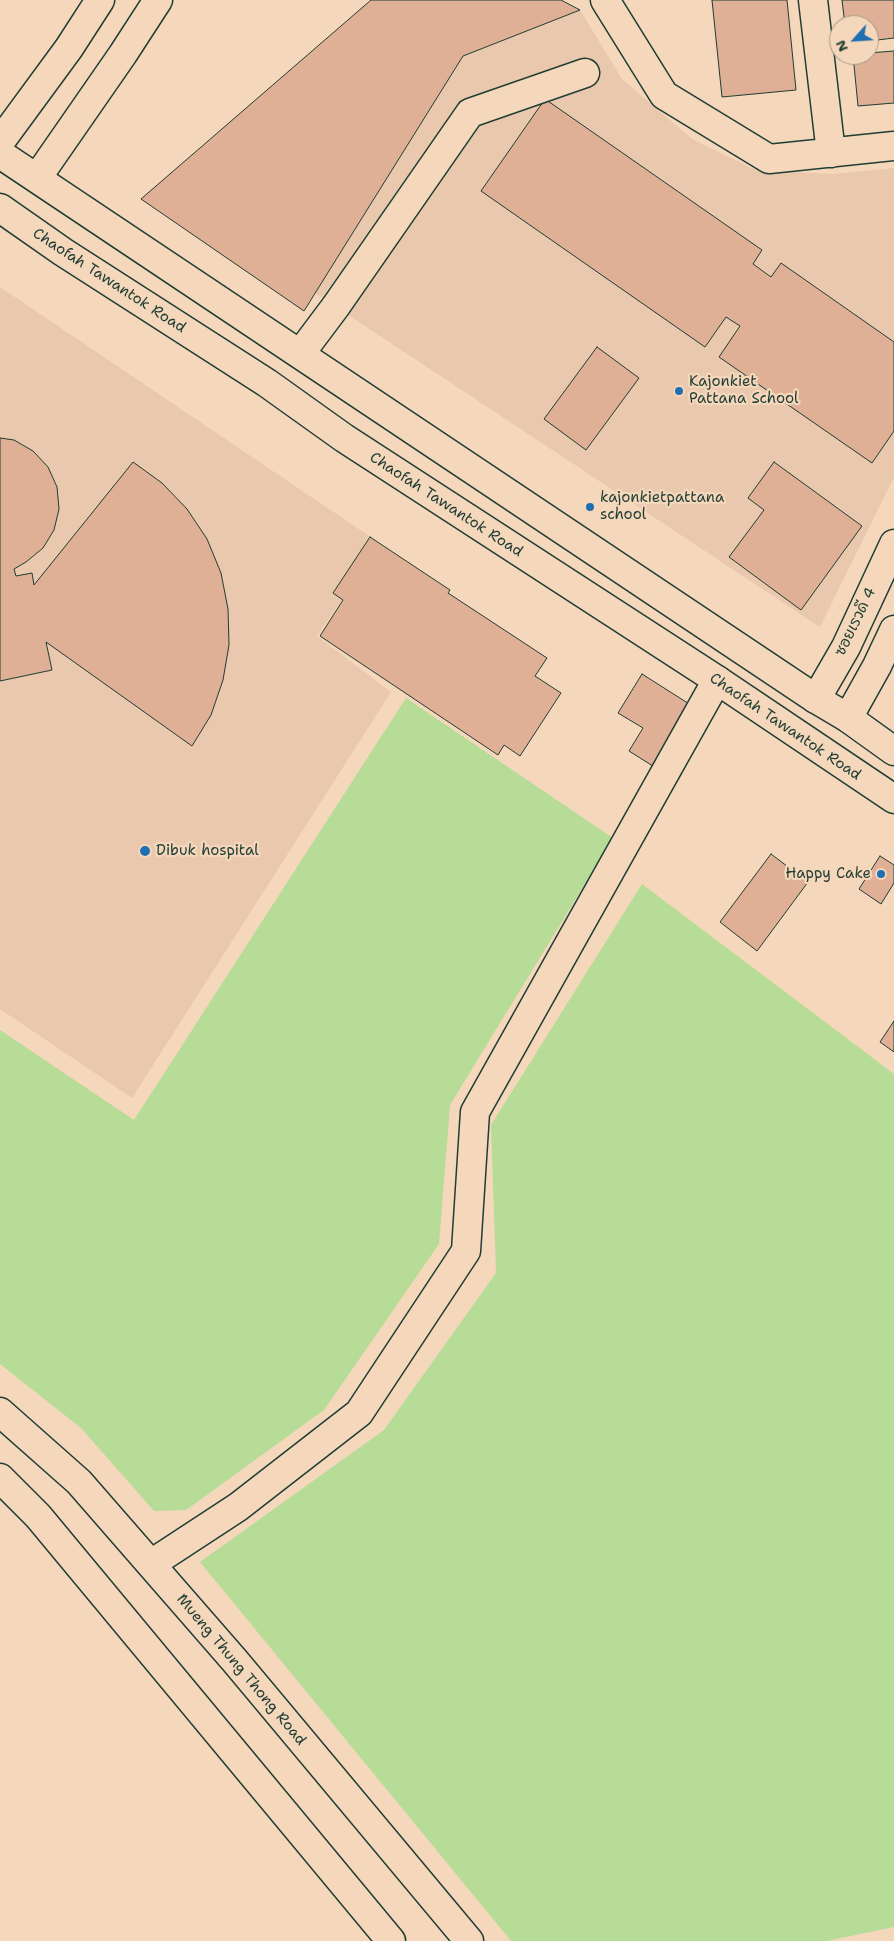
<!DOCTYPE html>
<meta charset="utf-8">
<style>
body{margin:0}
#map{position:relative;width:894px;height:1941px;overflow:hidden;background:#f5d7bb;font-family:"Shantell Sans",sans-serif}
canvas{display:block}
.north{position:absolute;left:829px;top:15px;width:50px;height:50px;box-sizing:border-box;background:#f5d7bb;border:1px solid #9f9985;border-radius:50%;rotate:244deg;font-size:14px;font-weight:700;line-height:20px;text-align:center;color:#1f3d34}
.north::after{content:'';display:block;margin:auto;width:18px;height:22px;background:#1f6fb2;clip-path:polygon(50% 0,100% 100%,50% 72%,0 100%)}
</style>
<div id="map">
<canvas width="894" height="1941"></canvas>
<div class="north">N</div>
</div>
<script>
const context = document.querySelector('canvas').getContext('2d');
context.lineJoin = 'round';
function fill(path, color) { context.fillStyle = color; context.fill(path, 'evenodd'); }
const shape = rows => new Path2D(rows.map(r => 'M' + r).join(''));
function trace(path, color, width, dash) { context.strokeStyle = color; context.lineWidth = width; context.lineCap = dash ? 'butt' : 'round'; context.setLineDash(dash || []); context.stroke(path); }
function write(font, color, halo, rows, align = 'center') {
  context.font = font + ' "Shantell Sans","Playpen Sans Thai",sans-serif'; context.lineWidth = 4.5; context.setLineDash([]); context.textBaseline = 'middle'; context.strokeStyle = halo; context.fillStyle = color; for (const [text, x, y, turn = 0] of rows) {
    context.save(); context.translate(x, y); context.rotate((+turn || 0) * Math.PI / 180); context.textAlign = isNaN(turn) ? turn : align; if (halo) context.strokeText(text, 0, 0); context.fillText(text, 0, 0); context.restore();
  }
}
fill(shape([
 [580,10,622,79,692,139,756,170,834,174,894,168,894,477,820,627,315,293,463,56],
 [0,287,381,544,317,636,391,692,132,1098,0,1009]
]), '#eac8ae');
fill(shape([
 [406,698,613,838,450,1105,439,1244,324,1410,186,1510,154,1511,81,1428,0,1364,0,1030,134,1120],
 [642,884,894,1074,894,1927,827,1941,511,1941,200,1562,384,1430,496,1273,491,1125]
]), '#b6dc97');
const building = shape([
 [371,0,561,0,580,10,463,56,304,311,141,199,371,0],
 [712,0,787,0,796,90,722,97,712,0],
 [842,0,894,0,894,38,869,41,869,25,845,25,842,0],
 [894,51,894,103,858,106,853,55,869,55,869,53,894,51],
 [545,99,762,250,753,264,771,277,781,263,894,342,894,431,872,463,719,357,740,326,726,317,705,347,481,191,545,99],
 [597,347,639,378,586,450,544,419,597,347],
 [0,438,14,440,33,451,48,467,57,487,59,509,54,530,43,548,26,562,14,569,16,576,32,573,34,585,133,462,162,483,187,509,207,539,221,573,228,609,229,645,223,680,211,715,192,746,46,642,52,670,0,681,0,438],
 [774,462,862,526,801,610,729,557,764,510,748,498,774,462],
 [370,537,450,590,448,593,547,658,535,676,561,693,520,756,504,745,498,755,320,636,343,600,333,593,370,537],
 [642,674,694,707,656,768,629,751,643,728,618,713,642,674],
 [771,854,808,882,757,951,720,922,771,854],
 [880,856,894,865,894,883,881,904,859,889,880,856],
 [894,1021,894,1052,880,1042,894,1021]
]);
fill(building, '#dfb095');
trace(building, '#1f3d34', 1);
const minor = shape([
 [605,0,664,95,769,159,894,146],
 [813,0,831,153],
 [0,142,69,48,100,0],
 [37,178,123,54,158,0],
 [300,354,336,306,470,113,585,73],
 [816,699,846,647,894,544],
 [848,718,877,666,894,630],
 [0,1412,79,1482,235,1661,469,1941],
 [0,1478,38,1516,391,1941],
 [151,1564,238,1507,359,1413,466,1251,475,1112,717,680]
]);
const major = shape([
 [0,154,816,699,848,718,894,751],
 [0,208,63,252,267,383,344,438,717,680,894,799]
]);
trace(minor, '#1f3d34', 31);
trace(major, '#1f3d34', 31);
trace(minor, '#f5d7bb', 28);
trace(major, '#f5d7bb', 28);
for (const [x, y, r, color] of [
 [679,391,5,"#1f6fb2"],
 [590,507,5,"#1f6fb2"],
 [145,851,6,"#1f6fb2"],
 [881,874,5,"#1f6fb2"]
]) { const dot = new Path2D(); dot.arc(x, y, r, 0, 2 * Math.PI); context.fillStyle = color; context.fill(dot); trace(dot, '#f5d7bb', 2); }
write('15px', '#1f3d34', '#f5d7bb', [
 ["Chaofah Tawantok Road",109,281,33],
 ["Chaofah Tawantok Road",446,505,33],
 ["ซอยเรวดี 4",856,622,-64],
 ["Chaofah Tawantok Road",785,727,34],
 ["Mueng Thung Thong Road",241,1670,50]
]);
write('15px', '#1f3d34', '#f5d7bb', [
 ["Kajonkiet",689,382],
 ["Pattana School",689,399],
 ["kajonkietpattana",600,498],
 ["school",600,515],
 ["Dibuk hospital",156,851],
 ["Happy Cake",871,874,"right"]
], 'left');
</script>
